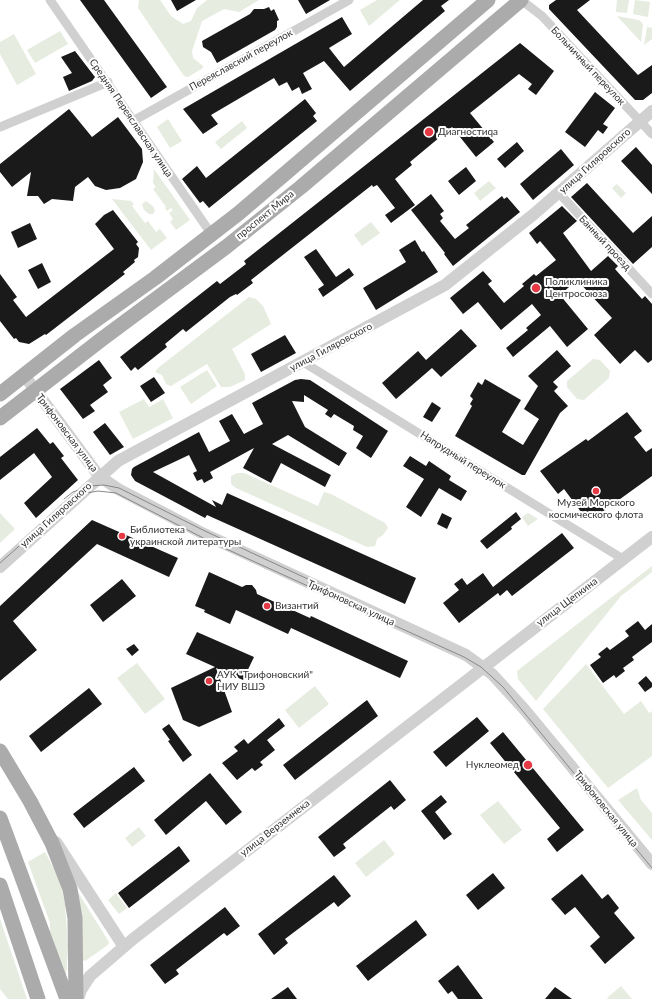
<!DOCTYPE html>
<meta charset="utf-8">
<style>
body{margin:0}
canvas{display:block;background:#fff}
</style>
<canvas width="652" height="999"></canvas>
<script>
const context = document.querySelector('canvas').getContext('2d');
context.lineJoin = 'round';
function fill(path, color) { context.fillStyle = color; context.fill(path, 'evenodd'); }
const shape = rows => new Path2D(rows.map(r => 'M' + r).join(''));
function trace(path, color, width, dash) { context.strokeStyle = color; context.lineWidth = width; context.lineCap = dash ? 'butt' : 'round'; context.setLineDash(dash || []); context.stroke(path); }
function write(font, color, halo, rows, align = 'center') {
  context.font = font + ' Lato,sans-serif'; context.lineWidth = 4; context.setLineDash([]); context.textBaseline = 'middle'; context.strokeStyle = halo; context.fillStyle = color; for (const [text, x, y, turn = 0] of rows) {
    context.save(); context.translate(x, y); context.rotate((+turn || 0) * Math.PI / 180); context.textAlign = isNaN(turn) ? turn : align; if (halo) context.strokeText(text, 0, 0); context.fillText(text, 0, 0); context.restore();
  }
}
fill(shape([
 [139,0,160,0,171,16,183,24,191,21,197,8,207,0,259,0,239,12,224,9,202,21,192,51,193,58,203,66,203,68,188,77,184,76,138,8],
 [377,0,400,0,369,26,360,10],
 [617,0,629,0,627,13,616,12],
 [635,0,650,2,648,17,633,14],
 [617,16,639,20,643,24,641,42],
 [647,27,652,28,652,39,644,45],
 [60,31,68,44,35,63,27,50],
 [14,34,36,74,17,85,0,54,0,42],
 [168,119,182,141,170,148,157,127],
 [242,121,247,128,221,149,215,142],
 [154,169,190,220,176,230,170,222,173,219,169,213,173,210,171,208,167,211,165,208,166,207,153,189,156,187,153,183],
 [489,181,496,188,480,201,474,193],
 [617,184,626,193,621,198,612,188],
 [112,199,131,201,134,204,132,206,145,223,148,221,156,232,160,229,167,238,151,250],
 [146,201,153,206,155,211,153,214,149,214,144,210,142,204],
 [371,222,380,233,362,246,354,235],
 [249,297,256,299,263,306,271,324,232,349,245,374,245,380,230,387,221,387,207,364,171,386,166,384,162,375,155,372,158,368],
 [593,359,600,360,610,371,609,378,584,400,577,399,567,387,567,381],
 [207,370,217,386,191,404,180,387],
 [144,399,149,407,163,399,173,418,133,439,119,412],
 [237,473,244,473,318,506,324,492,331,494,385,523,388,528,383,535,377,539,375,546,367,547,236,488,231,484,231,476],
 [0,513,15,529,0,543],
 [528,513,538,519,528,526,522,517],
 [652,566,652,572,621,596,536,701,518,679,517,671],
 [137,663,165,699,145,714,117,678],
 [586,664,624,714,641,701,649,713,652,711,652,756,608,788,543,709],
 [315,686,329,704,299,728,285,710],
 [637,788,641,800,652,813,652,840,618,800],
 [498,801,522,830,504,844,480,815],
 [139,827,146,836,132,847,125,838],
 [384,840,395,854,366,877,355,863],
 [45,852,60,880,65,904,68,947,66,977,50,932,50,923,28,862],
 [76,889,109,942,108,945,85,961,83,960],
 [116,893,127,908,119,914,108,900],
 [0,919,26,996,27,999,8,999,0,989],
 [621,986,632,999,608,999,607,998]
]), '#e6ecdf');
fill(shape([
 [80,0,104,0,167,87,151,98],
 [171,0,196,0,177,11],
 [298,0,330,0,306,14],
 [423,0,449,0,441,6,445,11,350,91,324,61,303,73,312,89,302,94,299,87,292,91,287,82,279,86,274,78,211,115,218,124,203,134,183,109,342,17,352,34,329,48,344,67],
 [556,0,590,0,577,10,638,75,652,65,652,93,643,100,635,100,549,9,549,5],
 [269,7,271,11,274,9,279,20,277,21,277,27,275,30,217,63,211,52,203,47,202,41,250,14,254,9,264,9],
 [520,43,554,71,536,95,528,89,532,84,519,74,470,113,494,142,476,157,452,127,410,162,412,165,395,179,415,205,391,223,385,215,395,208,377,185,373,187,372,185,251,280,253,283,237,295,236,294,230,297,186,332,183,329,165,344,167,347,138,370,135,367,131,371,120,357,217,281,220,284,246,264,244,261],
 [75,51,95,77,92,81,69,91,63,77,72,73,61,57],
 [595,92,615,108,603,124,608,127,603,134,598,130,585,147,565,132],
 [305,99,316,113,313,116,317,121,209,208,203,201,200,203,182,179,197,166,206,178],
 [69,109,92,137,118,117,142,149,143,162,136,179,120,188,106,190,95,186,88,177,75,187,73,201,52,199,44,204,38,196,27,196,31,172,12,187,0,172,0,164],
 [517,142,524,151,505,168,497,159],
 [636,147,652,165,652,194,621,161],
 [561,149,574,165,533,200,520,184],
 [466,167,476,181,459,195,448,181],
 [587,183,633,233,652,216,652,247,633,264,571,197],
 [431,194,444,211,440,214,443,218,440,221,455,239,469,228,466,225,502,196,504,199,507,197,520,212,453,266,444,254,445,253,411,210],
 [562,206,577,221,563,233,591,271,608,256,618,266,615,269,642,299,645,296,652,304,652,360,648,363,635,350,620,364,594,335,612,318,577,280,560,295,588,329,567,347,550,326,513,357,506,348,528,330,526,328,541,315,532,304,501,330,478,302,463,314,450,298,483,271,492,281,488,284,504,303,524,286,522,284,534,274,536,276,556,260,540,241,537,244,529,233],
 [113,210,138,242,136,244,139,248,138,257,134,260,135,262,123,272,125,274,46,335,45,334,29,344,19,342,16,338,14,339,0,321,0,274,17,297,13,300,26,317,114,249,95,224,104,215],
 [30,223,37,239,18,248,11,232],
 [415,240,422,252,424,251,438,272,376,310,363,288,406,262,399,250],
 [316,249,336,277,349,268,354,275,323,297,318,289,324,285,304,257],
 [42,263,51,282,38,289,28,270],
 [461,329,477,346,441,377,432,368,396,399,382,383,418,351,426,360],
 [285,335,296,353,261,372,251,354],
 [557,350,571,366,553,382,558,387,554,391,568,406,560,413,525,475,522,475,455,436,472,406,470,404,473,399,470,396,478,382,482,385,485,379,521,400,502,432,523,445,539,419,524,409,538,386,528,376],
 [99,360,112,378,103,385,108,392,90,405,95,411,83,419,60,389],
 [154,377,165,393,151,402,140,386],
 [301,379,310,380,388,431,371,458,356,448,363,436,353,430,354,426,334,414,331,418,325,414,328,410,304,395,304,402,292,401,305,427,347,453,339,466,288,435,272,444,331,475,325,487,281,463,271,483,243,468,254,448,210,472,213,478,204,483,202,479,197,481,193,473,197,471,189,455,153,472,216,507,212,500,222,505,227,493,416,578,405,604,207,515,205,518,135,481,131,475,132,469,134,467,199,432,209,452,230,441,219,421,232,414,244,434,263,424,252,403,295,380],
 [432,402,441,408,432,422,423,417],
 [627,412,642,431,634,437,646,452,652,448,652,476,591,520,586,514,584,516,564,489,558,494,540,471,586,439,588,441],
 [105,423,124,447,110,455,93,432],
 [37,428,50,444,53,442,64,456,61,458,78,480,36,518,24,503,52,477,34,453,0,480,0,457],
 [410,456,426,466,429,461,451,476,449,480,467,491,461,501,439,488,421,517,406,507,424,479,403,466],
 [516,512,521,519,511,527,512,529,487,549,480,541],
 [442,513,452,518,447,529,437,524],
 [92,520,178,558,169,577,97,544,13,621,37,650,0,681,0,606],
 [562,533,574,548,512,596,507,590,500,596,498,593,459,623,443,603,459,590,454,584,462,578,467,585,483,573,493,587],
 [209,572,242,587,246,585,252,585,256,590,257,594,310,618,311,616,408,661,400,678,291,628,288,634,236,610,230,624,204,612,205,610,195,606],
 [122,579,136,596,103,622,90,605],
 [638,621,645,630,652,624,652,642,632,657,634,660,623,668,625,671,616,678,614,675,603,683,590,665,601,657,598,654,607,647,610,650,629,636,625,631],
 [197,632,254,657,243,680,216,668,232,712,199,727,183,720,171,688,215,667,186,654],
 [134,644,139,650,132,656,126,649],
 [646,676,652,683,652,687,645,692,638,683],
 [89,688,102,704,41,752,29,736],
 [367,700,378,716,295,780,283,765],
 [477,717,489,731,446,767,433,752],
 [279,718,285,726,267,740,275,750,260,762,263,765,255,771,252,768,237,780,222,763,238,751,234,747,244,739,248,744],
 [169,724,192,755,183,762,168,741,170,740,162,729],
 [503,732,584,830,557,852,547,839,560,828,490,743],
 [134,767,145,781,84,828,73,814],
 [210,773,242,812,226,825,206,801,166,835,154,820],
 [390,780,406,800,394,810,391,806,343,844,346,848,334,857,318,837],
 [441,795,447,802,435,812,452,834,444,840,421,811],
 [179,846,190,861,129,908,118,893],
 [493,873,505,888,478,910,466,895],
 [582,874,602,899,608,894,619,908,614,913,635,938,605,964,590,946,600,937,575,907,565,915,551,899],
 [334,875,351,896,338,907,334,902,285,939,288,943,274,955,258,934],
 [225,907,240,926,227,936,224,933,176,970,179,974,165,984,150,965],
 [416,920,427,935,368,981,356,966],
 [458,965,483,999,458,999,452,991,448,994,438,981],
 [288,987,297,999,271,999],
 [555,987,572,999,545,999]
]), '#1a1a1a');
trace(shape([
 [50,0,212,235],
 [521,0,542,16,652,134],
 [133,121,349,0],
 [0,127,108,82],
 [559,193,652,294],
 [303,362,623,559]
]), '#d0d0d0', 9);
trace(shape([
 [24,375,99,476,118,489,204,534,466,655,492,674,524,709,652,864],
 [0,567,118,461,445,285,534,214,652,111],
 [56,842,124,947],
 [78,999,81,990,90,976,133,939,652,537]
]), '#d0d0d0', 12);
trace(shape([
 [0,394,75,335,155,278,239,213,488,0],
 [0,418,102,339,226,247,301,187,521,0],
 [0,751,30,801,52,843,70,889,75,918,76,999],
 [0,818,67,999],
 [0,885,38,999]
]), '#ababab', 15);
trace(shape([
 [64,499,73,492,89,486,104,485,119,488,205,531,327,588],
 [0,563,70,501,87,493,98,491,116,493,211,542,464,657,481,667,503,687,652,868]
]), '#888', 1);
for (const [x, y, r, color] of [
 [429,132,5,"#e63946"],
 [536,288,5,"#e63946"],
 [596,491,4,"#e63946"],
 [122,536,4,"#e63946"],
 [267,606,4,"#e63946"],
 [209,681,4,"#e63946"],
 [528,765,5,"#e63946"]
]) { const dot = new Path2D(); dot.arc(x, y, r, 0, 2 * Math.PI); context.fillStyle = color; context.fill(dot); trace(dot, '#fff', 1.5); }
write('10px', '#333', '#fff', [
 ["Переяславский переулок",241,60,-29],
 ["Больничный переулок",588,66,47],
 ["Средняя Переяславская улица",131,118,56],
 ["улица Гиляровского",595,161,-42],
 ["проспект Мира",265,215,-39],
 ["Банный проезд",605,243,47],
 ["улица Гиляровского",331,347,-28],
 ["Трифоновская улица",67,433,53],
 ["Напрудный переулок",463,460,32],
 ["улица Гиляровского",56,515,-42],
 ["улица Щепкина",567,602,-37],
 ["Трифоновская улица",351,603,25],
 ["Трифоновская улица",606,809,51],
 ["улица Верземнека",275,828,-38]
]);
write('10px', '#333', '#fff', [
 ["Диагностиqа",438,132],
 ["Поликлиника",545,282],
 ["Центросоюза",545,294],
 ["Музей Морского",596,503,"center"],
 ["космического флота",596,515,"center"],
 ["Библиотека",130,530],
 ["украинской литературы",130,542],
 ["Византий",275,606],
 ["АУК \"Трифоновский\"",217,675],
 ["НИУ ВШЭ",217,687],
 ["Нуклеомед",519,765,"right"]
], 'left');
</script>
